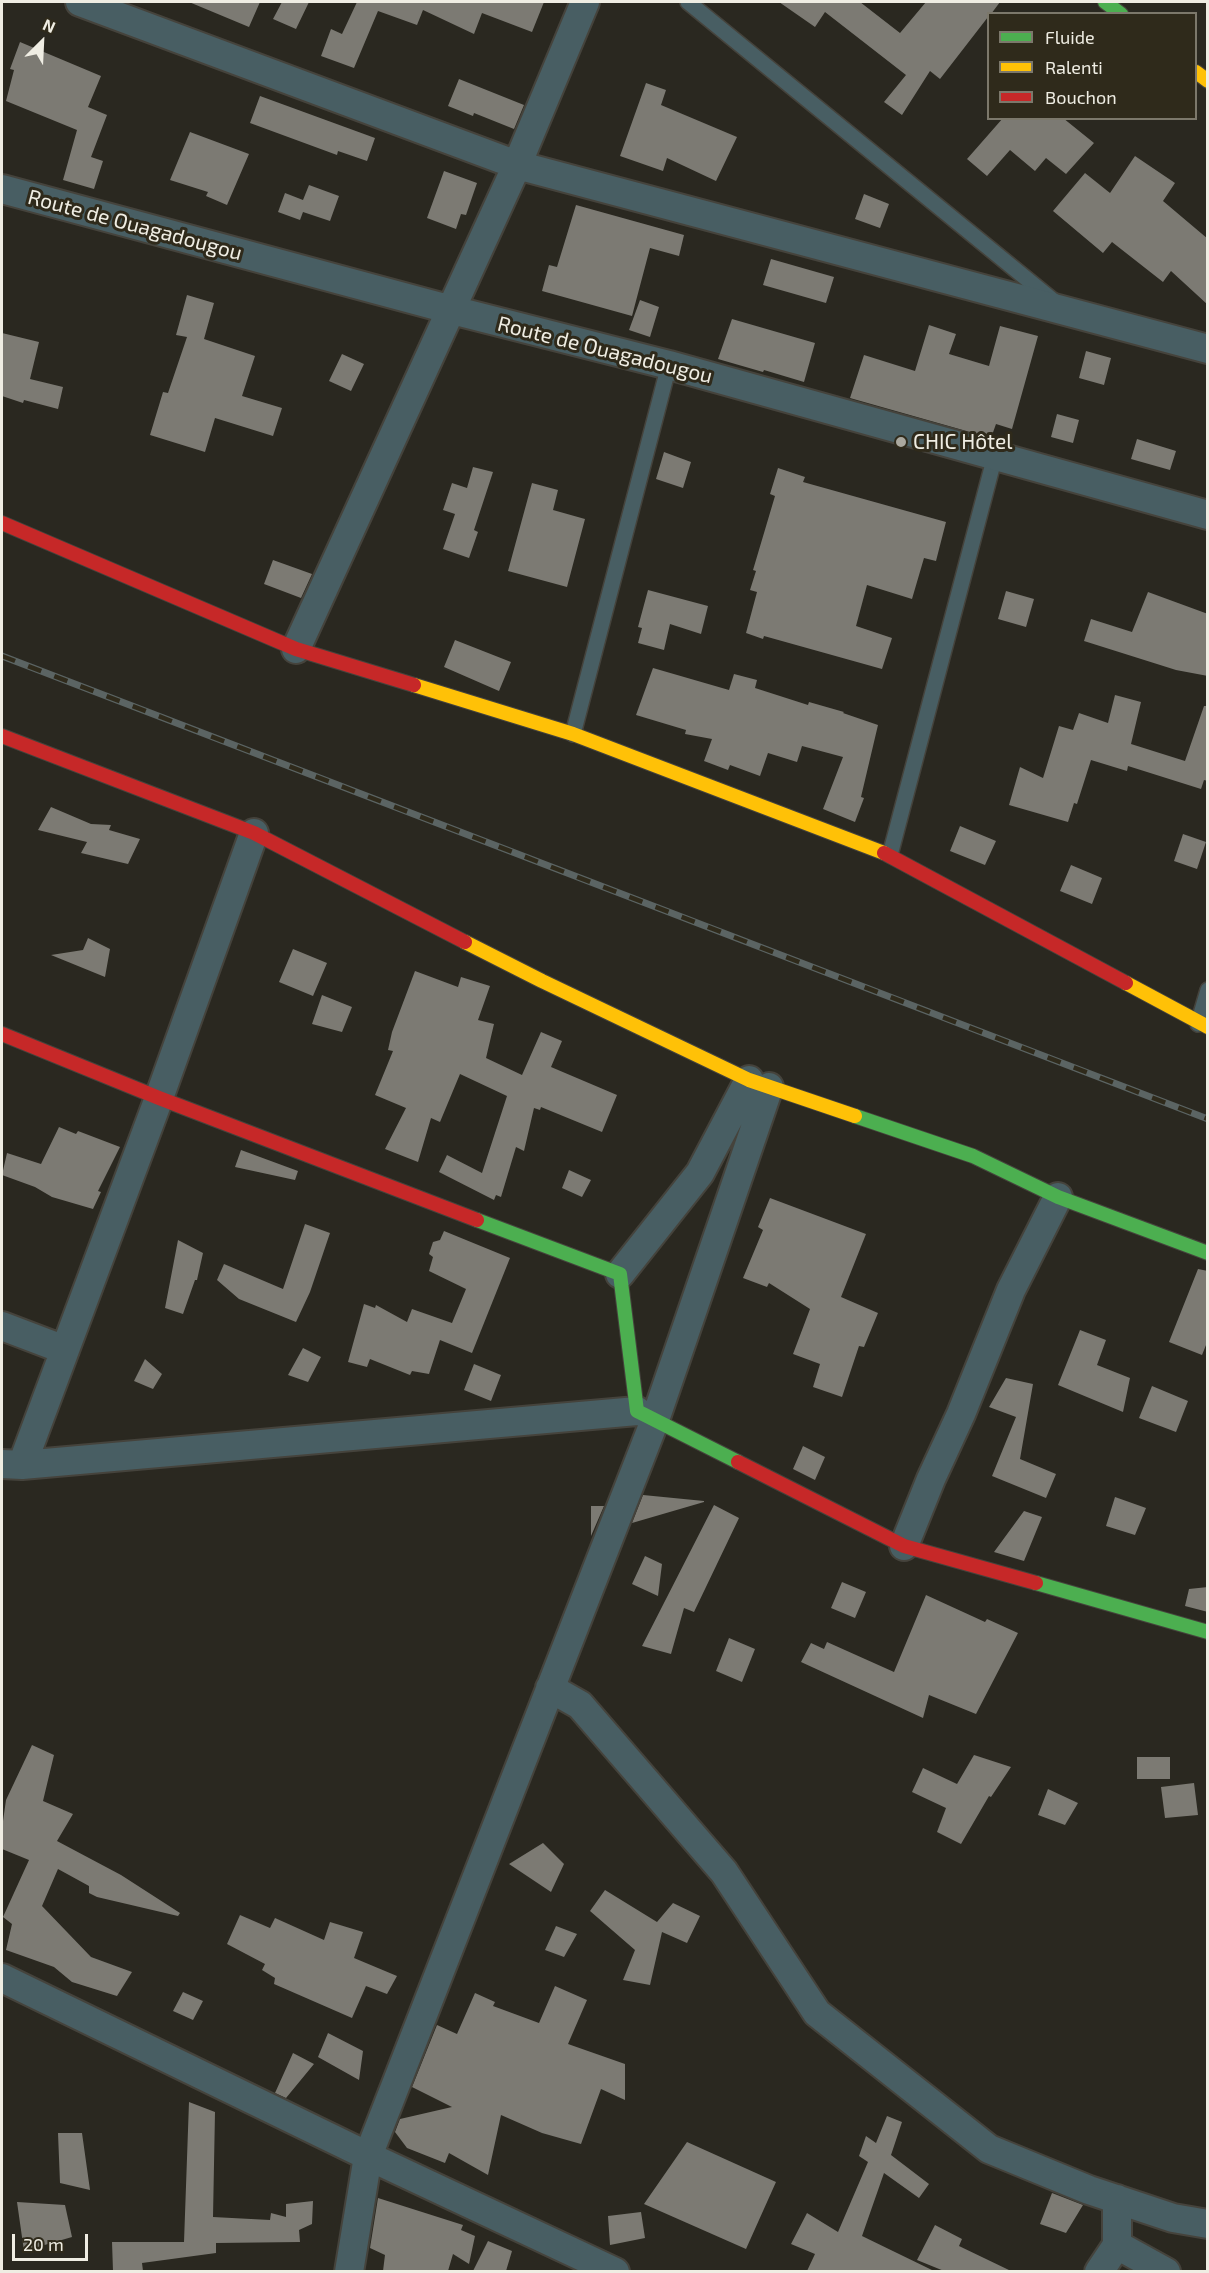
<!DOCTYPE html>
<meta charset="utf-8">
<style>
body{margin:0}
#map{position:relative;width:1209px;height:2273px;overflow:hidden;background:#2a2820;font-family:"Exo 2",sans-serif}
canvas{display:block}
.frame{position:absolute;inset:0;border:3px solid #efede3;pointer-events:none}
.legend{position:absolute;left:987px;top:12px;width:210px;height:108px;box-sizing:border-box;background:#2f2a1b;border:2px solid #7c786b;margin:0;padding:8px 10px;list-style:none;font-size:18px;color:#efede3}
.legend li{display:flex;align-items:center;gap:12px;height:30px}
.legend b{width:30px;border:2px solid #7c786b}
.north{position:absolute;left:12px;top:12px;width:60px;height:60px;-webkit-text-stroke:4px #2f2a1b;paint-order:stroke;rotate:24deg;font-size:16px;font-weight:700;line-height:24px;text-align:center;color:#efede3}
.north::after{content:'';display:block;margin:auto;width:21px;height:27px;background:#efede3;clip-path:polygon(50% 0,100% 100%,50% 72%,0 100%)}
.scale{position:absolute;left:12px;top:2234px;width:76px;height:27px;box-sizing:border-box;border:3px solid #efede3;border-top:0;padding-left:8px;font-size:18px;line-height:21px;white-space:nowrap;color:#efede3;-webkit-text-stroke:4px #2f2a1b;paint-order:stroke}
</style>
<div id="map">
<canvas width="1209" height="2273"></canvas>
<div class="frame"></div>
<ul class="legend">
<li><b style="height:8px;background:#4caf50"></b>Fluide</li>
<li><b style="height:8px;background:#ffc107"></b>Ralenti</li>
<li><b style="height:8px;background:#c62828"></b>Bouchon</li>
</ul>
<div class="north">N</div>
<div class="scale">20 m</div>
</div>
<script>
const context = document.querySelector('canvas').getContext('2d');
context.lineJoin = 'round';
function fill(path, color) { context.fillStyle = color; context.fill(path, 'evenodd'); }
const shape = rows => new Path2D(rows.map(r => 'M' + r).join(''));
function trace(path, color, width, dash) { context.strokeStyle = color; context.lineWidth = width; context.lineCap = dash ? 'butt' : 'round'; context.setLineDash(dash || []); context.stroke(path); }
function write(font, color, halo, rows, align = 'center') {
  context.font = font + ' "Exo 2",sans-serif'; context.lineWidth = 6; context.setLineDash([]); context.textBaseline = 'middle'; context.strokeStyle = halo; context.fillStyle = color; for (const [text, x, y, turn = 0] of rows) {
    context.save(); context.translate(x, y); context.rotate((+turn || 0) * Math.PI / 180); context.textAlign = isNaN(turn) ? turn : align; if (halo) context.strokeText(text, 0, 0); context.fillText(text, 0, 0); context.restore();
  }
}
fill(shape([
 [189,2,260,2,249,27],
 [282,2,309,2,296,29,273,19],
 [357,2,544,2,532,32,482,13,474,34,423,10,417,25,378,11,354,68,321,56,331,29,342,34],
 [779,2,860,2,900,33,926,2,1000,2,991,14,988,14,988,17,940,79,930,71,902,115,884,102,906,75,825,12,815,27],
 [20,42,101,76,88,107,107,115,91,157,103,161,94,189,63,180,77,130,6,101,14,70,10,69],
 [459,79,524,105,514,129,474,113,473,116,448,106],
 [646,83,666,90,661,105,737,137,716,181,667,158,663,171,620,156],
 [260,96,375,138,367,161,338,151,337,155,250,123],
 [1003,118,1063,118,1094,143,1066,174,1046,158,1035,171,1010,150,987,176,967,159],
 [190,132,249,154,227,205,206,196,208,192,170,180],
 [1135,156,1175,183,1163,201,1208,239,1208,305,1171,271,1163,282,1112,242,1103,253,1053,211,1085,173,1110,193],
 [444,171,477,183,466,215,461,214,456,229,427,218],
 [309,185,339,196,330,221,303,212,300,220,278,212,285,193,303,200],
 [864,194,889,204,880,228,855,219],
 [576,205,684,235,679,256,650,248,632,316,542,291,549,265,557,267],
 [771,259,834,277,826,303,763,285],
 [187,295,214,303,204,339,255,356,242,396,282,408,273,436,215,418,205,452,150,435,163,392,168,393,187,337,176,335],
 [640,300,659,307,650,337,629,330],
 [732,319,815,343,804,382,764,370,763,372,718,359],
 [929,325,956,334,949,354,989,366,1000,326,1038,336,1012,429,996,424,991,438,850,398,864,355,915,371],
 [2,333,39,342,30,379,63,387,58,409,24,400,23,403,2,396],
 [1086,351,1111,358,1104,385,1079,378],
 [342,354,364,364,351,391,329,381],
 [1057,414,1079,420,1073,443,1051,437],
 [1137,439,1176,451,1170,470,1131,459],
 [664,452,691,462,683,488,656,479],
 [473,467,493,472,474,530,478,532,469,558,443,549,455,514,443,510,452,483,467,488],
 [778,468,805,477,803,482,946,522,936,561,924,558,912,599,867,585,856,626,892,638,882,669,764,636,763,639,746,633,757,592,750,590,756,571,753,570,775,496,770,494],
 [532,483,558,490,553,510,585,519,567,587,508,571],
 [273,560,312,574,301,598,264,584],
 [648,590,708,606,701,634,670,624,664,650,638,643,642,628,638,627],
 [1006,591,1034,599,1026,627,998,619],
 [1148,592,1208,614,1208,676,1176,670,1084,641,1091,619,1132,632],
 [455,640,511,662,499,691,444,667],
 [653,668,729,690,734,674,757,680,755,688,808,705,809,702,844,712,843,713,878,725,861,797,864,798,855,822,823,809,843,757,802,746,797,762,768,753,760,776,730,765,728,770,704,761,712,739,685,734,686,730,636,715],
 [1115,695,1141,702,1131,744,1185,761,1204,706,1208,706,1208,781,1204,780,1201,789,1128,766,1127,771,1091,760,1077,804,1074,803,1068,822,1009,805,1020,767,1043,778,1059,726,1073,730,1079,713,1108,723],
 [51,807,91,824,111,825,109,830,140,839,128,864,81,853,87,842,38,830],
 [960,826,996,841,985,865,950,851],
 [1183,834,1206,842,1197,869,1174,861],
 [1071,865,1102,878,1092,904,1060,891],
 [88,938,110,949,105,977,51,955,83,950],
 [293,949,327,963,313,996,279,982],
 [415,971,458,987,461,977,490,986,478,1020,494,1024,486,1058,522,1075,541,1032,562,1041,551,1067,617,1095,602,1132,541,1107,540,1110,534,1108,524,1151,516,1147,501,1197,496,1195,494,1200,439,1172,447,1155,482,1173,507,1096,460,1074,440,1122,431,1118,418,1162,385,1149,406,1108,375,1095,393,1051,388,1050,392,1032],
 [322,995,352,1007,342,1032,312,1024],
 [59,1127,76,1134,78,1131,120,1147,98,1191,101,1192,93,1209,52,1197,35,1187,2,1175,7,1153,41,1164],
 [241,1150,298,1171,295,1180,235,1167],
 [569,1170,591,1180,582,1197,562,1188],
 [770,1198,866,1234,841,1297,878,1313,864,1347,859,1346,842,1397,813,1387,820,1364,793,1354,810,1309,769,1283,767,1287,743,1278,763,1230,758,1227],
 [305,1224,330,1233,310,1292,296,1322,239,1299,217,1280,224,1264,283,1289],
 [444,1231,510,1258,472,1353,440,1340,429,1374,412,1371,410,1375,370,1359,367,1367,348,1362,364,1304,375,1308,376,1305,407,1322,412,1309,452,1323,466,1289,429,1271,433,1257,429,1254,433,1242,440,1240],
 [178,1240,203,1253,197,1280,195,1280,183,1314,165,1308],
 [1198,1269,1208,1271,1208,1340,1202,1355,1169,1342],
 [1080,1330,1106,1340,1097,1365,1130,1378,1123,1412,1058,1385],
 [303,1348,321,1357,308,1382,288,1375],
 [145,1359,162,1374,153,1389,134,1381],
 [474,1364,501,1375,491,1401,464,1390],
 [1006,1378,1033,1384,1020,1459,1056,1474,1046,1498,992,1476,1016,1417,989,1407],
 [1152,1386,1188,1401,1176,1432,1139,1418],
 [803,1446,825,1457,815,1480,793,1469],
 [643,1495,704,1501,704,1502,632,1523],
 [1115,1497,1146,1508,1135,1535,1106,1526],
 [714,1505,739,1518,694,1612,684,1608,671,1654,642,1646],
 [591,1506,604,1506,591,1536],
 [1024,1511,1042,1517,1024,1561,994,1552],
 [645,1556,662,1564,658,1596,632,1584],
 [842,1582,866,1592,855,1618,831,1608],
 [1208,1587,1208,1612,1185,1606,1189,1589],
 [926,1595,985,1622,987,1619,1018,1633,976,1714,929,1695,923,1718,801,1662,811,1643,824,1649,827,1642,894,1672],
 [729,1638,755,1649,742,1682,716,1671],
 [32,1745,54,1755,43,1801,73,1814,57,1841,121,1875,180,1913,178,1916,97,1897,89,1893,89,1886,58,1869,42,1906,91,1957,132,1972,117,1996,72,1982,54,1967,6,1950,12,1924,3,1917,29,1860,2,1849,2,1828,6,1800],
 [974,1755,1011,1767,991,1797,989,1796,961,1844,937,1832,946,1808,912,1792,923,1768,957,1784],
 [1137,1757,1170,1757,1170,1779,1137,1779],
 [1194,1783,1198,1815,1165,1818,1161,1787],
 [1048,1789,1078,1803,1065,1825,1038,1815],
 [543,1843,564,1864,551,1892,509,1864],
 [605,1890,657,1922,673,1903,700,1916,687,1943,662,1932,650,1985,623,1980,635,1950,590,1911],
 [240,1915,270,1928,275,1918,324,1940,330,1922,363,1932,354,1958,397,1976,387,1994,366,1986,352,2018,274,1984,275,1978,262,1970,265,1964,227,1944],
 [556,1926,577,1934,564,1957,545,1950],
 [555,1986,587,2000,568,2044,625,2064,625,2100,601,2089,581,2144,542,2133,501,2115,488,2175,449,2153,445,2163,407,2148,395,2132,400,2119,452,2107,412,2087,437,2025,457,2034,475,1993,495,2002,493,2006,539,2023],
 [183,1992,203,2001,193,2020,173,2011],
 [328,2033,363,2051,359,2080,318,2057],
 [293,2053,314,2064,286,2098,275,2093],
 [189,2102,215,2112,213,2217,270,2220,271,2213,286,2217,286,2204,313,2201,312,2224,299,2230,300,2242,216,2243,216,2253,142,2263,143,2271,113,2271,112,2242,184,2242],
 [887,2116,902,2122,891,2155,929,2184,919,2198,884,2173,862,2236,934,2271,807,2271,815,2254,791,2244,807,2213,838,2232,868,2162,859,2156,866,2136,876,2143],
 [58,2133,82,2133,90,2190,60,2183],
 [687,2142,776,2182,746,2249,644,2204],
 [1052,2193,1083,2205,1066,2233,1040,2224],
 [378,2198,463,2225,461,2230,475,2236,469,2264,453,2254,448,2271,383,2271,385,2255,370,2248],
 [17,2202,65,2205,72,2237,24,2251],
 [641,2212,645,2238,610,2245,608,2216],
 [935,2225,962,2239,959,2246,1011,2271,944,2271,917,2260],
 [488,2241,512,2251,506,2271,473,2271]
]), '#7c7a73');
const lane = shape([
 [688,2,1055,302],
 [573,734,669,365],
 [890,855,995,456],
 [1198,1024,1208,990]
]);
const street = shape([
 [80,2,517,165,1208,349],
 [2,189,452,310,669,365,1208,515],
 [296,649,517,165,585,2],
 [620,1274,700,1173,749,1080],
 [2,1326,65,1350],
 [2,1464,22,1465,637,1411],
 [22,1465,159,1098,254,833],
 [904,1546,931,1479,961,1414,1011,1290,1058,1197],
 [550,1688,580,1705,724,1872,817,2013,989,2149,1089,2190,1173,2218,1208,2224],
 [2,1978,368,2156,615,2272],
 [1117,2245,1166,2272],
 [349,2272,368,2156,655,1420,769,1087],
 [1099,2272,1117,2245,1117,2199]
]);
const fast = shape([
 [1105,2,1121,14],
 [855,1116,973,1156,1058,1197,1208,1253],
 [477,1220,620,1274,637,1411,738,1462],
 [1036,1583,1208,1632]
]);
const slow = shape([
 [1196,72,1208,81],
 [414,685,573,734,884,853],
 [465,942,542,981,749,1080,855,1116],
 [1126,983,1208,1027]
]);
const jam = shape([
 [2,523,296,649,414,685],
 [2,736,254,833,465,942],
 [884,853,1126,983],
 [2,1034,159,1098,477,1220],
 [738,1462,904,1546,1036,1583]
]);
trace(lane, '#45433c', 18);
trace(street, '#45433c', 32);
trace(fast, '#45433c', 16);
trace(slow, '#45433c', 16);
trace(jam, '#45433c', 16);
trace(lane, '#485e63', 15);
trace(street, '#485e63', 28);
trace(fast, '#4caf50', 14);
trace(slow, '#ffc107', 14);
trace(jam, '#c62828', 14);
const rail = shape([
 [2,656,1208,1119]
]);
trace(rail, '#5b6463', 7);
trace(rail, '#2f2a1b', 4.5, [14]);
for (const [x, y, r, color] of [
 [901,442,6,"#aaa89f"]
]) { const dot = new Path2D(); dot.arc(x, y, r, 0, 2 * Math.PI); context.fillStyle = color; context.fill(dot); trace(dot, '#2f2a1b', 2); }
write('21px', '#efede3', '#2f2a1b', [
 ["Route de Ouagadougou",135,225,15],
 ["Route de Ouagadougou",605,350,14]
]);
write('21px', '#efede3', '#2f2a1b', [
 ["CHIC Hôtel",913,442]
], 'left');
</script>
